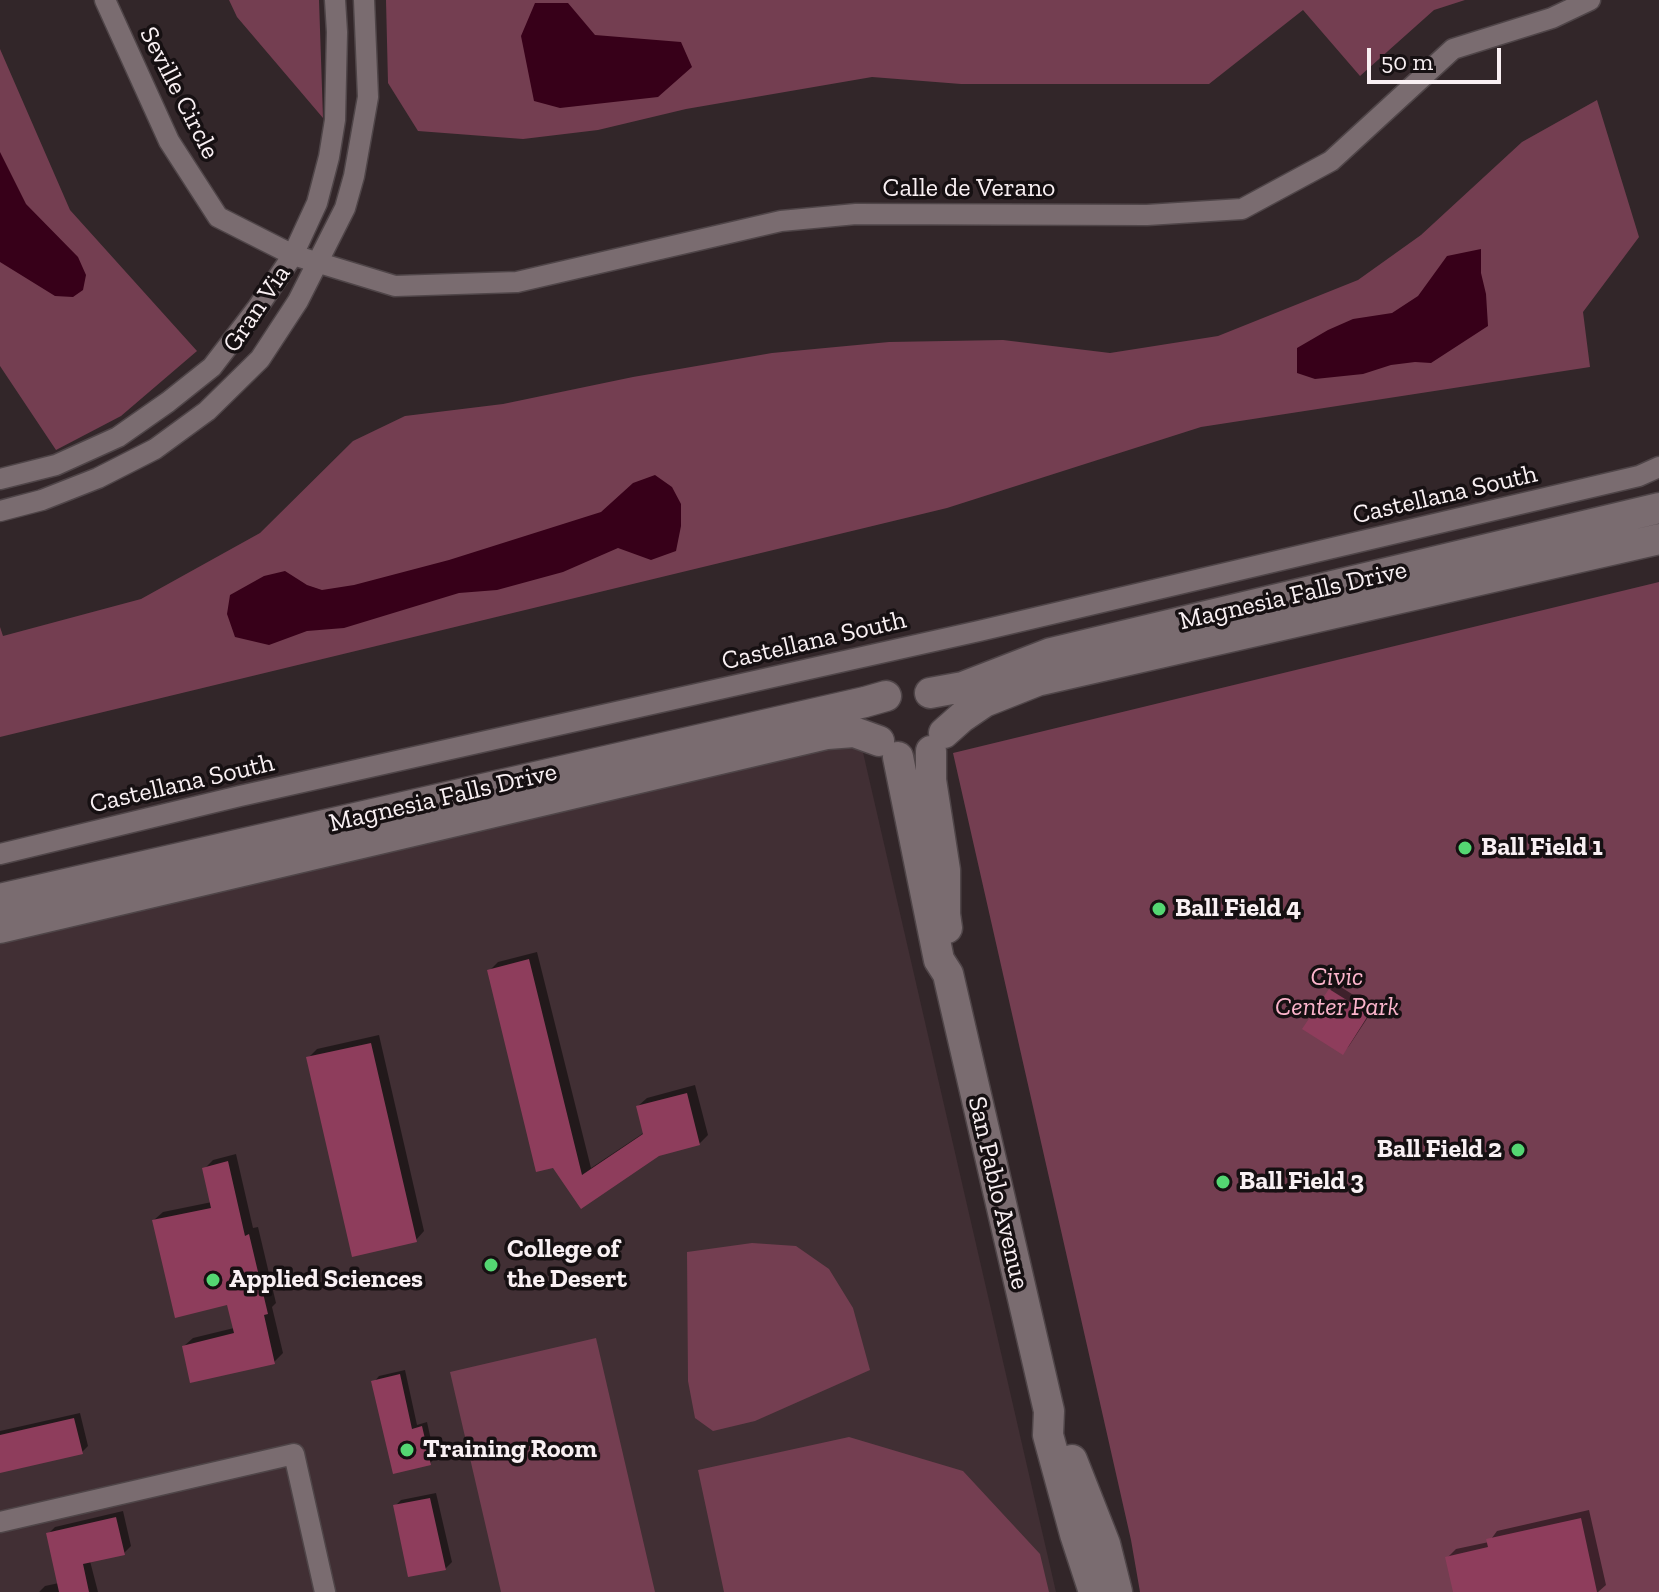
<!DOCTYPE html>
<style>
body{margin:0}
#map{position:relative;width:1659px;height:1592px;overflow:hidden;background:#322629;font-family:"Zilla Slab",serif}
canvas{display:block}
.scale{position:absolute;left:1367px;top:48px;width:134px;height:36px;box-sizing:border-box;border:4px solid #f9f0f3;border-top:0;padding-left:10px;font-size:24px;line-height:28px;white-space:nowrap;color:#f9f0f3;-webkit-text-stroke:6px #161012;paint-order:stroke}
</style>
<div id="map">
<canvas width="1659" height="1592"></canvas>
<div class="scale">50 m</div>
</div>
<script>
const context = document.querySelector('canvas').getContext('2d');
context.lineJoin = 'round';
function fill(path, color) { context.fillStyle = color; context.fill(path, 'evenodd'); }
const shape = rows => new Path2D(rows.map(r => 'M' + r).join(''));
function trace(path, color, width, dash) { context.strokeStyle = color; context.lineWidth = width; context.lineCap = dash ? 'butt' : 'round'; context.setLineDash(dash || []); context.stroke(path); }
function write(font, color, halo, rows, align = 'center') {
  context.font = font + ' "Zilla Slab",serif'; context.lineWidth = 7; context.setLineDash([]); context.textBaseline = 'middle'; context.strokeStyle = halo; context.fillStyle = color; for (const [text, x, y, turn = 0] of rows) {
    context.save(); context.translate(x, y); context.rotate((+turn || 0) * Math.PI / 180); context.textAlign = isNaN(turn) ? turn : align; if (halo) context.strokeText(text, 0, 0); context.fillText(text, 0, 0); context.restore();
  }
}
fill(shape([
 [859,735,1056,1592,0,1592,0,938]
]), '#412f34');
fill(shape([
 [229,0,319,0,323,118,237,17],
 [386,0,1465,0,1434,10,1360,76,1303,10,1209,84,961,84,872,77,686,109,598,130,523,139,418,131,388,83],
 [0,49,70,210,197,351,121,416,56,450,0,366],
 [1597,100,1639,237,1583,312,1590,367,1201,427,947,508,0,737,0,627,3,636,141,599,260,533,353,441,405,416,503,404,633,377,772,353,889,342,1003,340,1110,353,1218,336,1358,280,1421,235,1522,142],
 [1659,582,1659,1592,1140,1592,1131,1540,953,753],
 [752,1243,796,1246,829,1269,853,1308,870,1370,755,1421,713,1431,695,1418,688,1381,687,1252],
 [596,1338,655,1592,501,1592,450,1372],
 [849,1437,963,1471,1040,1554,1049,1592,724,1592,698,1470]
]), '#743e51');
fill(shape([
 [535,3,568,3,595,35,681,42,692,67,658,97,560,108,534,101,521,36],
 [0,152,26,204,78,257,86,275,83,290,73,297,55,296,0,262],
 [1481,249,1481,273,1486,294,1488,326,1431,363,1415,362,1391,365,1363,374,1315,379,1297,373,1297,348,1328,330,1353,319,1392,313,1418,296,1447,256],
 [655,475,672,487,681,504,681,526,676,551,651,560,618,548,563,572,497,590,459,593,344,628,307,631,269,645,235,637,227,614,230,595,264,576,285,571,307,585,322,590,354,585,449,560,601,512,633,483]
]), '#370019');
fill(shape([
 [537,952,591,1168,645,1132,638,1106,647,1098,695,1085,708,1135,699,1144,658,1154,581,1206,489,971,498,962],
 [1336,984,1374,1008,1349,1046,1343,1053,1330,990],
 [379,1035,424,1231,416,1240,308,1058,317,1049],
 [236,1154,253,1228,258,1227,276,1303,272,1307,283,1353,274,1362,184,1346,193,1338,234,1328,229,1303,154,1220,163,1212,212,1202,204,1169,213,1160],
 [405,1370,417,1425,427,1422,435,1458,430,1463,374,1382,379,1376],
 [80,1413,88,1446,82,1452,0,1468,0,1431],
 [436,1493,452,1562,445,1569,395,1506,401,1500],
 [1589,1510,1606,1585,1598,1592,1456,1592,1448,1557,1456,1549,1489,1542,1497,1531],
 [123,1511,131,1546,124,1553,90,1561,98,1592,39,1592,45,1586,59,1583,48,1534,55,1527]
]), '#0007');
fill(shape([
 [529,959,582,1175,643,1134,636,1106,687,1093,700,1145,659,1156,581,1209,553,1168,536,1172,487,970],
 [1329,989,1369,1014,1343,1055,1302,1029],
 [371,1043,417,1242,352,1257,306,1057],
 [228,1161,245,1236,249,1234,268,1314,264,1315,275,1364,190,1383,182,1346,234,1333,227,1305,175,1318,152,1220,211,1208,202,1168],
 [400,1374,412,1429,422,1426,431,1465,393,1474,371,1381],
 [74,1418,83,1454,0,1473,0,1435],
 [430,1498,446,1570,408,1577,393,1505],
 [116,1517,125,1555,83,1564,89,1592,59,1592,46,1533],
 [1581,1518,1597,1592,1453,1592,1445,1557,1488,1547,1486,1539]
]), '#8e3d5c');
const street = shape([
 [105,0,169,141,218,217,293,255,395,286,517,282,781,221,856,214,1147,215,1242,209,1331,161,1453,49,1552,18,1590,0],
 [0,479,56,465,118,437,168,402,212,367,258,307,293,255,317,203,329,157,335,120,337,32,335,0],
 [0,511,42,500,98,478,155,449,207,411,260,359,298,301,345,208,354,176,368,97,364,0],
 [0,854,240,796,979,631,1639,476,1659,467],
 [0,1522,294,1454,325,1592]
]);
const secondary = shape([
 [930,693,963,687,1051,653,1659,508],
 [944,733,962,717,984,702,1037,681,1659,539],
 [931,751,931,780,945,870,945,914,947,928],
 [898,757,939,960,948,974,1049,1411,1048,1435,1075,1534,1094,1592],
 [0,899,865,702,886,696],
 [0,928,827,734,854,732,879,741],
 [1072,1460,1105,1544,1117,1592]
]);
trace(street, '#4f4548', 23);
trace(secondary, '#4f4548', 33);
trace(street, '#7a6c70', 20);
trace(secondary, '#7a6c70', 30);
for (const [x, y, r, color] of [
 [1465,848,8,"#54d672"],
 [1159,909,8,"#54d672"],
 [1518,1150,8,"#54d672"],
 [1223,1182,8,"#54d672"],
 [491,1265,8,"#54d672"],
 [213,1280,8,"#54d672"],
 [407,1450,8,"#54d672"]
]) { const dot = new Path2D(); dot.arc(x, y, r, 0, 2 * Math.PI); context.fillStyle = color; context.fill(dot); trace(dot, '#161012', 3); }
write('26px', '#f9f0f3', '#161012', [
 ["Seville Circle",179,93,63],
 ["Calle de Verano",969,189],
 ["Gran Via",257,309,-56],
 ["Castellana South",1445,495,-13],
 ["Magnesia Falls Drive",1293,596,-13],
 ["Castellana South",814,641,-13],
 ["Castellana South",182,784,-13],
 ["Magnesia Falls Drive",443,798,-13],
 ["San Pablo Avenue",998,1193,77]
]);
write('bold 26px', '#f9f0f3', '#161012', [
 ["Ball Field 1",1481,848],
 ["Ball Field 4",1175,909],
 ["Ball Field 2",1502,1150,"right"],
 ["Ball Field 3",1239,1182],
 ["College of",507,1250],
 ["the Desert",507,1280],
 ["Applied Sciences",229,1280],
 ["Training Room",423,1450]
], 'left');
write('italic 26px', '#fcb5cc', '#161012', [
 ["Civic",1337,978],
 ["Center Park",1337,1008]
]);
</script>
